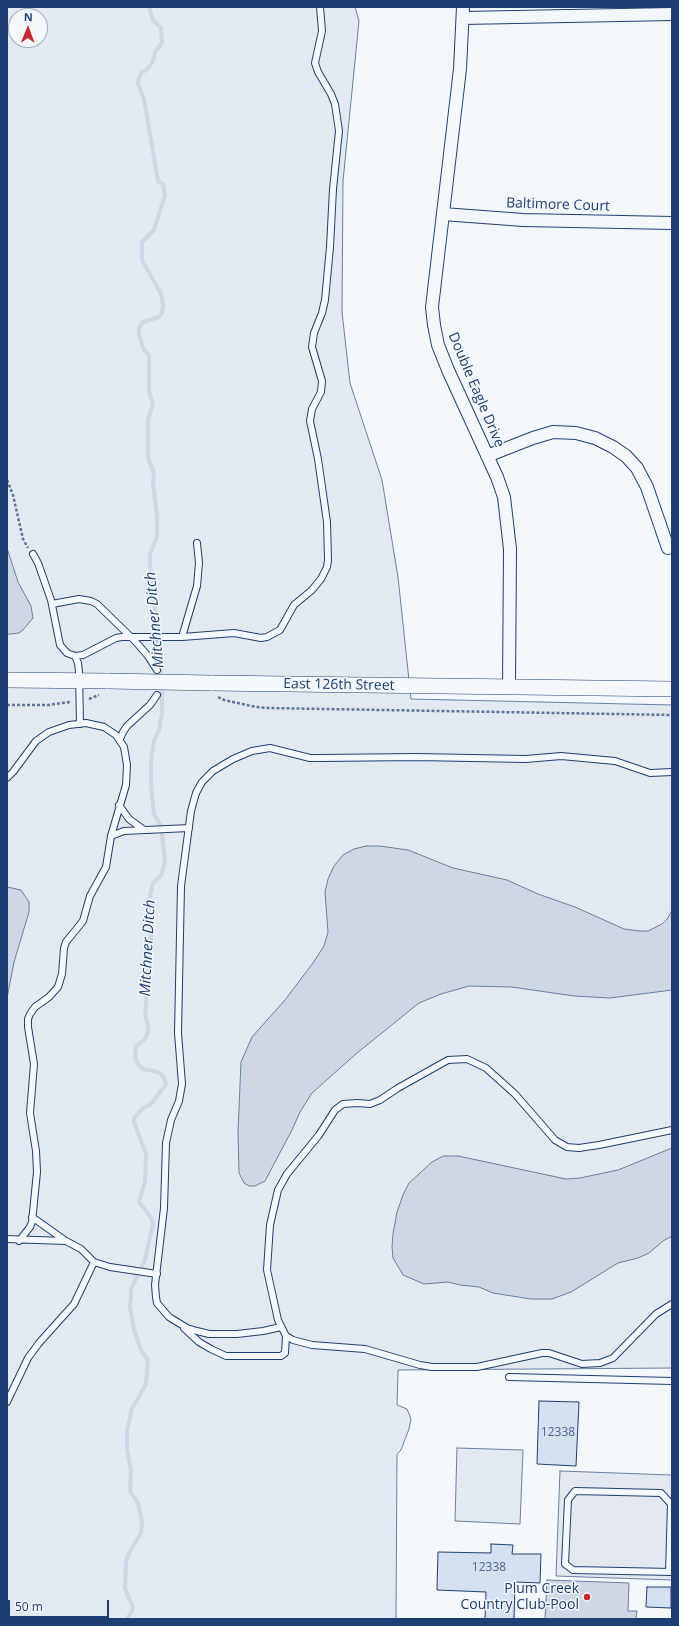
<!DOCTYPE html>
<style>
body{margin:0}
#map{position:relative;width:679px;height:1626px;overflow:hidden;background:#f4f7fb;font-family:"Open Sans",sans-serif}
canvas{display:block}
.frame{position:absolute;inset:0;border:8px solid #1d3f73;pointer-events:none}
.north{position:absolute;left:8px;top:8px;width:40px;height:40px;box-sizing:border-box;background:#f4f7fb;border:1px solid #9eadc5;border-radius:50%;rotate:1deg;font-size:11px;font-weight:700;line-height:16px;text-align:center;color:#1d3f73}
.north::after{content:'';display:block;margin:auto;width:14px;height:18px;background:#c62828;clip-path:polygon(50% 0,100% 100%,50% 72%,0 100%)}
.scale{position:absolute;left:8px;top:1600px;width:101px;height:18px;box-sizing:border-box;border:2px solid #1d3f73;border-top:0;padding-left:5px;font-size:12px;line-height:14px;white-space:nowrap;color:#1d3f73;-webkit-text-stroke:3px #f4f7fb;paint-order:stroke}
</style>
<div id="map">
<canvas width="679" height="1626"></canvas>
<div class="frame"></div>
<div class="north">N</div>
<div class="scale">50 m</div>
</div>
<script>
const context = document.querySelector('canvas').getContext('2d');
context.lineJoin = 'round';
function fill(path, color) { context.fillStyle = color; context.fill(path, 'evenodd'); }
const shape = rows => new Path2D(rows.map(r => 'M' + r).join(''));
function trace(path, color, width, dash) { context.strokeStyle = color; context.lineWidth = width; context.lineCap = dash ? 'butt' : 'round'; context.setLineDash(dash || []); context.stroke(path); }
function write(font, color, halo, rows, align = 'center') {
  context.font = font + ' "Open Sans",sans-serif'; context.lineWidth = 3; context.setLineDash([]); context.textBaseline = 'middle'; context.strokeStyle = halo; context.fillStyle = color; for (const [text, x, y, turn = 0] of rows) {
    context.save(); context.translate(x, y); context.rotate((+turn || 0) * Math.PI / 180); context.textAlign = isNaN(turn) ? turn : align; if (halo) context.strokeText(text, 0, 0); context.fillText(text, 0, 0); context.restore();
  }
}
const green = shape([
 [7,7,355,7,359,21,343,181,342,312,350,383,382,480,398,577,411,699,672,705,672,1368,398,1370,397,1405,407,1409,411,1419,409,1429,401,1450,397,1454,396,1619,7,1619,7,7],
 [16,16,40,16,40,40,16,40,16,16],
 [457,1448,523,1450,520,1524,455,1521,457,1448]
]);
fill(green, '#e3e9f0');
trace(green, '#687fa3', 1);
const parking = shape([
 [560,1471,672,1475,672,1580,556,1576,560,1471]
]);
fill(parking, '#e3e8f0');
trace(parking, '#687fa3', 1);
const water = shape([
 [7,548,18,582,31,606,33,618,23,630,19,633,10,634,7,634,7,548],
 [366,846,380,846,408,850,453,868,507,880,538,894,575,907,624,929,640,931,648,931,662,924,668,918,672,910,672,990,610,998,574,996,512,987,469,986,441,994,419,1003,357,1053,312,1093,300,1112,292,1130,265,1181,255,1186,249,1186,244,1183,239,1173,238,1132,241,1062,252,1037,285,1000,313,963,324,946,328,932,325,892,328,879,334,866,343,855,354,849,366,846],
 [7,887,21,890,29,902,29,912,14,962,7,998,7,887],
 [672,1148,672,1236,663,1241,649,1253,638,1258,618,1263,571,1292,552,1299,531,1299,493,1293,479,1287,460,1285,448,1282,424,1284,403,1275,393,1258,392,1247,393,1234,397,1212,403,1195,409,1183,432,1162,443,1156,458,1156,566,1179,580,1178,618,1170,672,1148],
 [547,1580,629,1583,628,1611,637,1611,636,1619,545,1619,547,1580]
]);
fill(water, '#cfd7e4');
trace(water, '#687fa3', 1);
trace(shape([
 [149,7,153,20,161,28,162,43,155,52,153,61,148,69,141,73,139,78,138,84,144,99,158,181,163,184,165,195,154,230,142,242,142,260,161,294,163,305,162,313,159,317,143,322,139,328,139,335,143,348,149,356,149,392,153,403,148,420,148,458,154,473,153,483,157,516,157,537,150,554,150,564,162,679],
 [127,1619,132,1611,133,1607,125,1589,126,1562,128,1555,141,1533,142,1522,138,1503,130,1491,131,1471,127,1449,127,1431,132,1408,136,1402,146,1384,148,1360,141,1350,134,1330,130,1307,131,1297,131,1289,145,1260,153,1223,152,1219,139,1202,145,1181,146,1154,134,1122,134,1118,142,1109,151,1104,166,1084,163,1076,158,1072,143,1069,138,1064,135,1057,136,1046,144,1040,148,1033,148,1024,145,1016,151,943,151,918,149,900,153,883,161,876,165,862,161,825,154,815,151,785,151,761,154,741,159,730,162,712,162,685]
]), '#cfd7e4', 4);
const building = shape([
 [539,1401,579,1402,576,1466,537,1464,539,1401],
 [491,1544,513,1545,512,1554,541,1554,540,1583,515,1582,514,1619,485,1619,486,1592,437,1590,438,1552,491,1553,491,1544],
 [647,1587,671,1587,671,1608,646,1607,647,1587]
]);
fill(building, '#d5e0f0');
trace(building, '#1d3f73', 1);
const service = shape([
 [33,554,38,563,51,600,60,645,67,653,75,656,83,655,116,638,122,637,182,637,234,633,261,638,267,637,280,630,294,605,312,590,321,579,327,567,328,560,327,522,318,459,310,421,312,409,321,392,322,381,312,347,314,333,322,313,325,300,330,247,333,189,339,131,335,104,331,94,318,72,315,63,322,31,320,7],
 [52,604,79,599,91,601,97,604,135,641,148,656,157,670],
 [182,637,197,586,199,563,197,543],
 [75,656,78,663,79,672,80,724],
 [120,739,123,732,127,726,150,705,157,695],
 [7,778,13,772,36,741,49,732,69,725,86,723,104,727,116,735,124,747,127,765,126,785,111,836,106,867,90,896,83,921,66,942,64,948,62,974,58,987,49,997,35,1007,30,1014,28,1019,28,1027,34,1064,30,1113,36,1151,37,1172,32,1222,30,1227,19,1241],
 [119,805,129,819,144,830],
 [111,836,124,831,189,828],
 [672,1130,599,1145,579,1148,567,1147,555,1140,515,1094,486,1068,467,1059,448,1060,398,1088,380,1100,370,1104,357,1103,343,1104,335,1110,319,1135,287,1174,278,1190,270,1225,267,1270,278,1320,286,1336,293,1340,312,1345,365,1349,420,1365,432,1367,477,1367,542,1353,549,1353,582,1364,600,1363,613,1358,656,1314,672,1304],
 [32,1217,63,1239],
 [7,1239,66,1241,81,1249,94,1262,110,1267,157,1274],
 [281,1327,263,1331,237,1334,209,1334,197,1331,187,1328,169,1317,157,1303,156,1297,155,1285,164,1208,166,1143,171,1120,179,1101,182,1084,178,1033,181,886,191,811,196,793,202,782,213,771,233,759,252,751,270,748,310,758,320,758,416,757,526,759,561,756,615,761,650,773,672,772],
 [184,1328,199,1342,211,1349,226,1356,281,1356,285,1353,286,1336],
 [509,1377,672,1381],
 [7,1402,28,1358,39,1343,74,1304,94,1262],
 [669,1572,671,1504,661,1493,575,1491,568,1500,565,1564,573,1570,672,1572]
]);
const minor = shape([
 [463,7,460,69,432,307,434,325,438,345,448,370,497,477,504,497,510,549,509,687],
 [463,18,672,14],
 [443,214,523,220,672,223],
 [487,456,533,438,553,432,576,433,595,438,613,447,626,456,637,468,647,487,668,548]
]);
const tertiary = shape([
 [7,680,108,681],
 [211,683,672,689]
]);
trace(service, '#1d3f73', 8);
trace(minor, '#1d3f73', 14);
trace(tertiary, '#1d3f73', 16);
trace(shape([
 [7,480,13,495,23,539,28,548],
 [218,697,224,700,256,707,268,708,672,715],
 [89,699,99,695],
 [7,705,48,705,70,702]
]), '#5e769c', 2.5, [3, 2]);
trace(service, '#f4f7fb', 6);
trace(minor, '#f4f7fb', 12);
trace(tertiary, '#f4f7fb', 15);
const tertiaryBridge = shape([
 [108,681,211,683]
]);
trace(tertiaryBridge, '#1d3f73', 16, []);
trace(tertiaryBridge, '#f4f7fb', 15);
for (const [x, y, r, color] of [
 [587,1597,4,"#c62828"]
]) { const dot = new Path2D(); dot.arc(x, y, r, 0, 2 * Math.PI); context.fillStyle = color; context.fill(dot); trace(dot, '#f4f7fb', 1.5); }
write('12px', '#4b6792', null, [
 ["12338",558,1433],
 ["12338",489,1568]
]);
write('14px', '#1d3f73', '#f4f7fb', [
 ["Baltimore Court",558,205,2],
 ["Double Eagle Drive",476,390,67],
 ["East 126th Street",339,685,1]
]);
write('14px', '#1d3f73', '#f4f7fb', [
 ["Plum Creek",579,1589],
 ["Country Club-Pool",579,1605]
], 'right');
write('italic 15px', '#1d3f73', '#f4f7fb', [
 ["Mitchner Ditch",155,620,-95],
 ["Mitchner Ditch",148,948,-87]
]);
</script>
